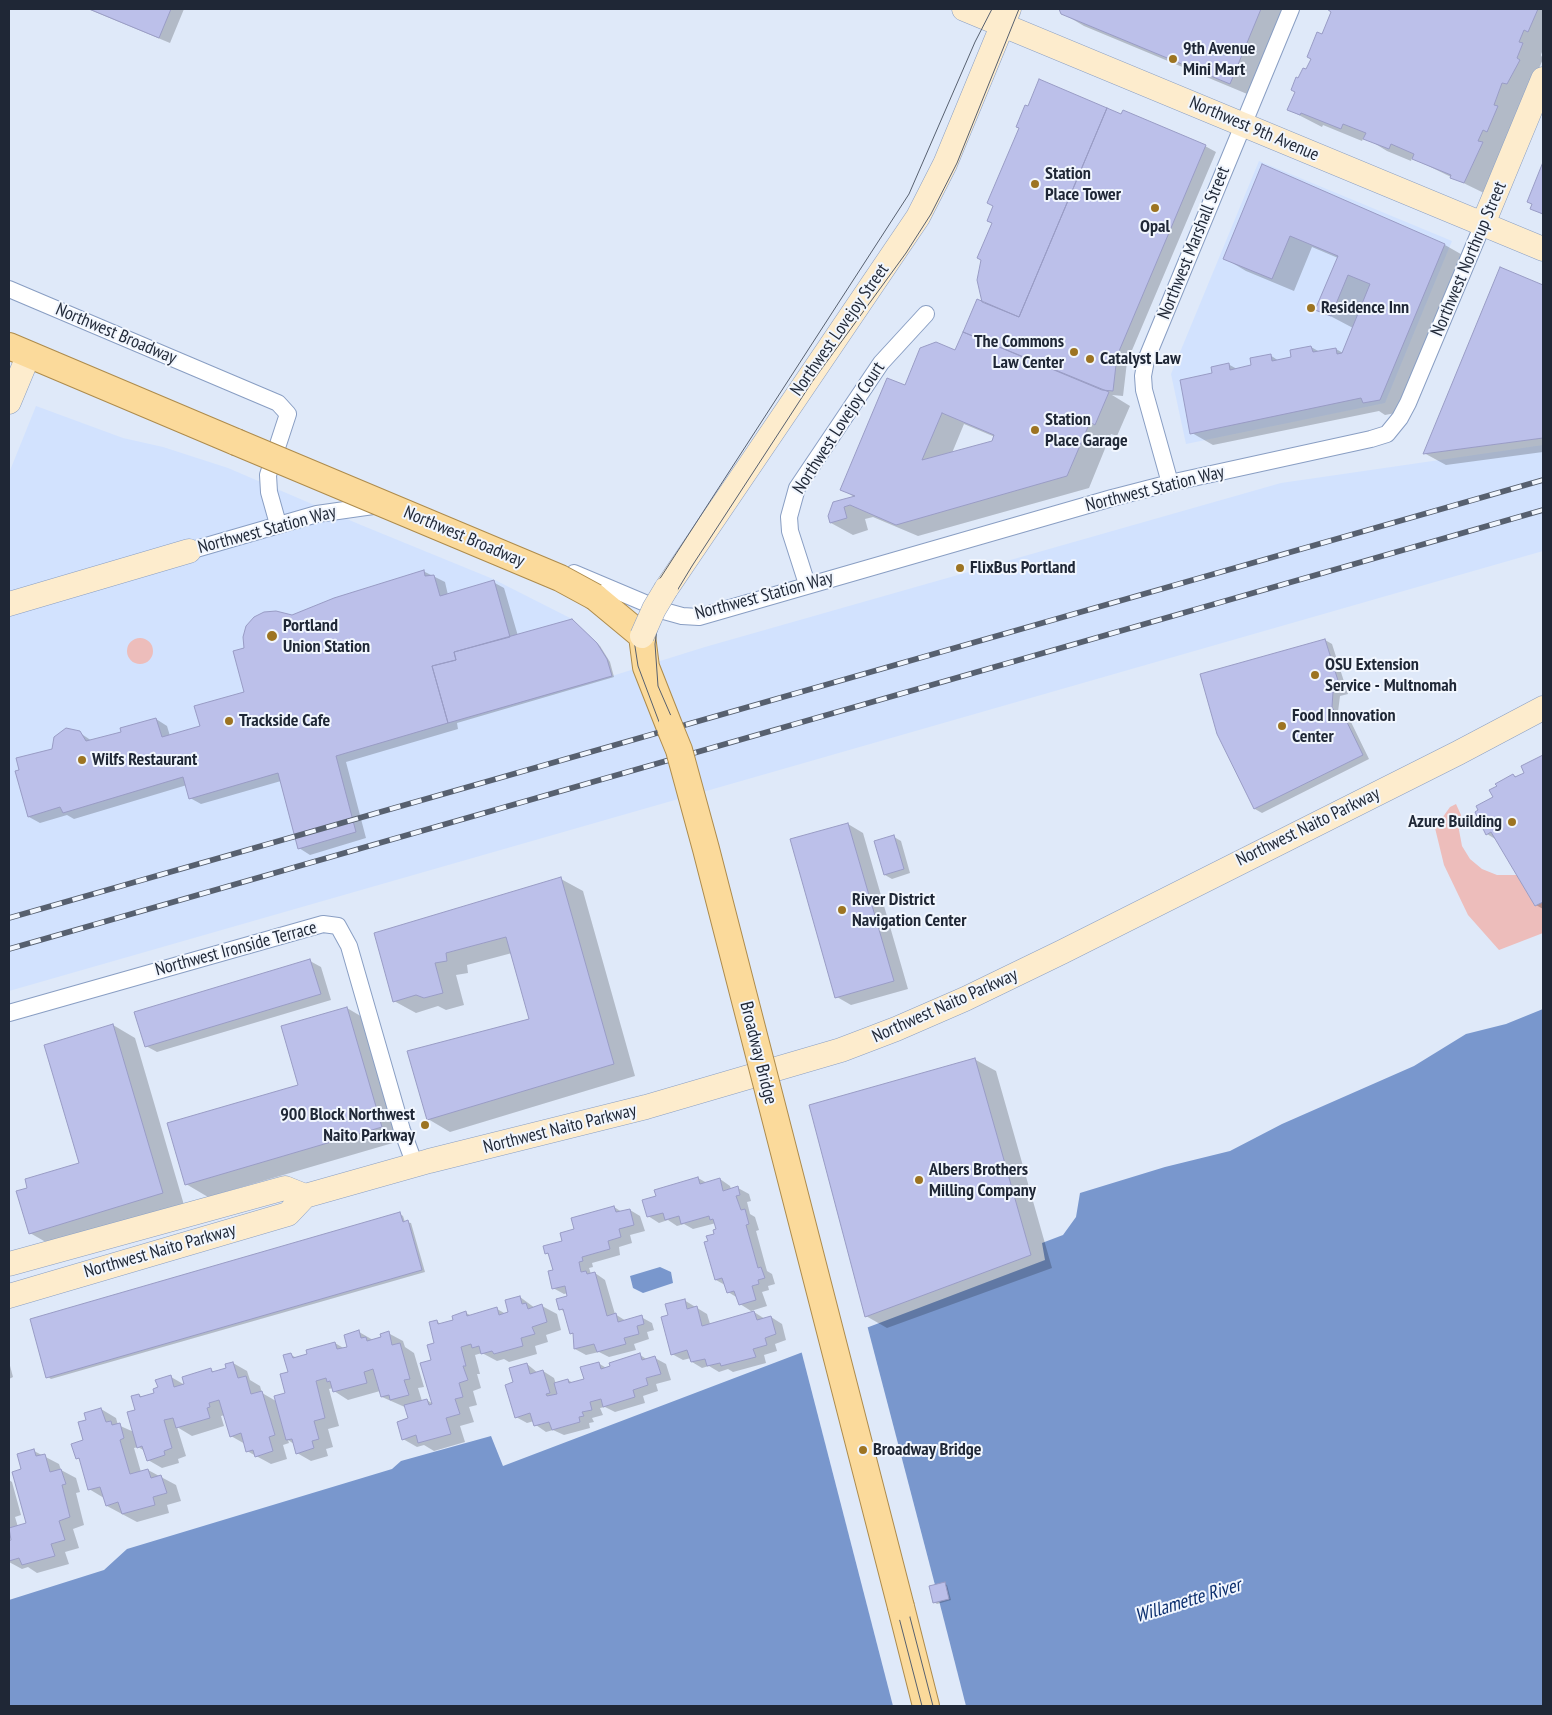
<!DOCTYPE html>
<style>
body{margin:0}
#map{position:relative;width:1552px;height:1715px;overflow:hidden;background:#dfe9f9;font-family:"PT Sans Narrow",sans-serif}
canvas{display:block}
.frame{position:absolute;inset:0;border:10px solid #1f2736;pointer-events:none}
</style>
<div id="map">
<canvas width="1552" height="1715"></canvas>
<div class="frame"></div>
</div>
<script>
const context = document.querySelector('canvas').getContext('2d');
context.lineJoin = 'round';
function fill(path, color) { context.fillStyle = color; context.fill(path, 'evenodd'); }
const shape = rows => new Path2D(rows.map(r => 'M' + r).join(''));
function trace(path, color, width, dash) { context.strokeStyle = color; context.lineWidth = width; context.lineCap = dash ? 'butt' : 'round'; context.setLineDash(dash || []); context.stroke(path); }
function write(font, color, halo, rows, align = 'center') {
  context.font = font + ' "PT Sans Narrow",sans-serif'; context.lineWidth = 4; context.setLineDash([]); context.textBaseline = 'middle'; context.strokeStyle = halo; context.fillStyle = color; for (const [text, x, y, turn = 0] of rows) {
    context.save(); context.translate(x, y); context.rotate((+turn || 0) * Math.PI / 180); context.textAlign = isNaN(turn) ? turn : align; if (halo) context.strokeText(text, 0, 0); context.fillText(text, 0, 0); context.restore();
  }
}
fill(shape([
 [1259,161,1452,241,1385,403,1186,444,1171,374],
 [36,406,123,438,163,447,228,468,361,525,493,579,572,619,597,643,607,659,612,676,705,647,1281,483,1543,445,1543,551,9,991,9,473]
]), '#d2e2fe');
fill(shape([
 '127 651a13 13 0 1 1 26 0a13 13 0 1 1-26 0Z',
 [1456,804,1461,815,1459,830,1462,846,1470,859,1482,869,1497,875,1517,875,1535,906,1543,902,1543,933,1499,950,1468,915,1444,865,1435,828,1450,807]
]), '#edbdbb');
fill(shape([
 [1543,1009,1543,1706,9,1706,9,1600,104,1570,127,1549,392,1469,401,1461,491,1436,503,1466,1045,1260,1042,1243,1063,1235,1076,1217,1080,1193,1165,1167,1230,1151,1282,1124,1414,1066,1466,1034,1506,1024],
 [660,1267,671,1272,673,1283,643,1293,633,1288,630,1276]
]), '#7997cd');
fill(shape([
 [867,1325,935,1585,966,1706,893,1706,801,1350]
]), '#dfe9f9');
fill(shape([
 [88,9,184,9,170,43],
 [1060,9,1288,9,1252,96,1084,26,1062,13],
 [1328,9,1543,9,1543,49,1541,55,1543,59,1486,194,1412,158,1411,161,1387,151,1364,137,1362,141,1323,125,1322,127,1289,110,1332,11],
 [1122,116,1205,146,1216,152,1127,362,1123,396,1112,395,1130,406,1117,436,1111,434,1089,488,918,536,873,517,865,519,868,530,853,535,831,523,829,516,856,498,841,489,905,386,956,351,984,304],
 [964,424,995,437,993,442,952,453],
 [1263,166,1445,245,1466,257,1401,412,1385,415,1379,411,1213,445,1192,433,1214,374,1228,364,1237,369,1253,366,1270,355,1279,361,1293,358,1311,347,1320,352,1336,349,1343,353,1353,328,1317,309,1338,258,1312,247,1294,291,1246,271,1224,258],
 [1543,166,1543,215,1532,208,1534,204,1529,201],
 [1501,268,1543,286,1543,452,1446,465,1424,453],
 [423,571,445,582,448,595,493,582,504,588,518,636,576,623,600,646,610,662,614,677,457,723,458,729,346,762,366,838,310,855,299,848,281,781,201,804,190,798,187,785,74,819,67,815,40,823,29,817,80,733,92,741,122,733,156,719,167,726,170,736,202,727,245,693,245,649,292,617],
 [1325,640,1332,644,1348,694,1340,696,1338,712,1341,717,1350,720,1369,759,1262,813,1255,809,1218,734],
 [1543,756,1543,909,1536,905,1497,840,1487,834,1495,798,1513,775,1517,777,1525,773,1522,767],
 [848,824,863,833,908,989,851,1005,837,997],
 [894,837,901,841,910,873,892,879,885,875],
 [561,879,583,891,635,1076,450,1132,428,1119,531,1020,512,953,467,965,468,973,456,975,464,1005,446,1010,438,1006,416,1013,394,1001,375,934],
 [310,961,321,967,331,1000,157,1052,146,1046],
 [347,1008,369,1021,403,1140,208,1197,186,1184,300,1086],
 [113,1025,135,1038,184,1205,51,1245,30,1233,81,1164],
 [974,1059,996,1071,1052,1268,887,1328,866,1316],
 [698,1178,707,1183,720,1179,730,1186,731,1189,738,1188,749,1194,751,1201,747,1202,750,1214,755,1217,759,1230,756,1231,767,1271,772,1274,775,1284,768,1286,769,1290,762,1292,767,1306,751,1311,740,1304,738,1298,728,1292,725,1285,716,1280,718,1230,716,1223,693,1229,684,1224,677,1226,668,1220,659,1223,648,1216,657,1196],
 [614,1207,622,1212,630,1210,640,1216,645,1231,630,1235,632,1243,619,1247,620,1255,592,1263,593,1267,589,1268,591,1274,595,1273,605,1280,615,1314,626,1321,641,1317,652,1323,654,1330,647,1332,649,1339,634,1344,636,1350,609,1357,599,1352,586,1355,575,1349,575,1335,571,1333,565,1312,560,1309,569,1297,568,1293,564,1294,553,1288,554,1270,551,1256,546,1253,576,1230],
 [400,1214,403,1216,405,1222,411,1223,425,1272,51,1379,48,1377],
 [520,1297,535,1308,542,1306,557,1314,561,1330,546,1335,548,1342,535,1346,537,1354,509,1362,504,1359,497,1361,482,1353,475,1355,480,1374,477,1374,481,1388,473,1391,477,1405,469,1407,474,1422,460,1426,465,1442,434,1451,424,1445,417,1447,403,1439,410,1419,407,1408,382,1397,380,1391,348,1400,334,1391,333,1388,329,1389,339,1426,328,1429,333,1447,326,1449,328,1456,311,1461,297,1453,294,1444,288,1440,289,1443,283,1445,287,1459,271,1464,247,1451,245,1444,231,1436,225,1415,221,1416,224,1426,192,1436,177,1427,186,1456,178,1459,179,1463,162,1468,148,1460,145,1451,138,1447,134,1448,141,1472,148,1470,176,1485,181,1501,167,1505,169,1513,137,1522,107,1506,104,1498,89,1489,82,1461,77,1458,84,1441,87,1421,101,1409,116,1418,118,1425,134,1432,139,1395,143,1397,156,1393,171,1377,185,1385,211,1370,216,1373,228,1369,233,1363,247,1371,250,1380,260,1386,262,1393,276,1401,287,1394,291,1355,297,1358,309,1355,335,1343,345,1349,348,1347,359,1332,373,1340,388,1333,403,1341,405,1347,414,1353,424,1387,418,1388,422,1401,427,1400,433,1404,433,1360,436,1321,441,1324,455,1320,466,1313,472,1316,497,1309,506,1314],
 [684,1300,707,1314,710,1324,754,1312,765,1319,771,1317,782,1324,786,1340,775,1344,777,1351,764,1355,766,1363,733,1372,728,1369,719,1372,709,1366,702,1368,692,1362,691,1358,683,1360,672,1354,669,1316],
 [640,1355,648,1360,655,1358,666,1364,671,1380,656,1384,658,1391,643,1396,645,1403,615,1412,605,1407,600,1408,603,1415,592,1418,594,1422,589,1423,590,1428,564,1435,553,1430,546,1432,536,1425,534,1421,527,1423,516,1417,515,1383,527,1364,538,1373,543,1371,554,1378,556,1384,568,1380,573,1383,585,1379,598,1363,608,1369],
 [9,1362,13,1377,9,1379],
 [34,1451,59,1464,61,1470,76,1478,80,1492,76,1493,84,1525,73,1529,79,1548,65,1552,69,1564,37,1573,28,1567,22,1569,9,1562,9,1542,13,1541,11,1534,9,1534,9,1480,12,1482,21,1515,15,1517,18,1527,28,1524,22,1470],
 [944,1584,947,1585,951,1600,937,1604,934,1602]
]), '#0003');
const building = shape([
 [89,9,171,9,159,38,89,9],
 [1059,9,1261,9,1230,84,1061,14,1059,9],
 [1538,9,1528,32,1524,30,1519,42,1523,43,1517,58,1520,60,1507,84,1502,83,1494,105,1498,106,1487,132,1483,130,1478,141,1483,142,1464,183,1450,178,1451,175,1412,159,1414,154,1391,144,1389,149,1363,139,1366,133,1343,124,1341,129,1301,113,1300,115,1287,110,1295,92,1291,90,1296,77,1298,78,1303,68,1306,69,1311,59,1307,57,1317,32,1322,34,1331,12,1327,9,1538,9],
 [1039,79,1107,108,1019,317,982,302,977,280,981,260,977,258,992,223,987,221,993,206,987,203,1019,128,1016,127,1025,105,1028,106,1039,79],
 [1107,108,1121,114,1123,110,1206,145,1117,356,1113,391,1102,390,963,332,977,299,1019,317,1107,108],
 [1543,162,1543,214,1530,209,1532,204,1527,202,1543,162],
 [1262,164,1445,244,1380,400,1363,403,1361,398,1190,434,1180,380,1212,373,1211,367,1229,363,1230,370,1251,365,1250,358,1271,354,1272,361,1291,357,1290,350,1311,346,1313,352,1336,348,1337,354,1342,353,1370,284,1348,275,1331,316,1315,310,1338,256,1290,236,1272,279,1223,259,1262,164],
 [1500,267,1543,285,1543,438,1423,454,1500,267],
 [963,332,1109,392,1095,425,1090,422,1067,476,896,525,850,505,844,507,847,518,830,523,828,516,833,502,855,496,840,490,887,378,905,385,920,348,936,342,955,350,963,332],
 [942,413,994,435,992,441,922,460,942,413],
 [424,570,425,576,434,575,440,596,494,580,510,637,454,652,456,660,432,666,448,723,336,756,356,832,298,849,278,773,189,799,183,777,63,813,60,807,28,817,15,771,19,770,16,758,52,749,54,737,66,728,80,731,86,741,121,732,120,728,156,718,162,737,200,726,194,706,244,692,233,651,244,648,243,637,246,626,254,617,264,612,276,611,292,615,334,598,424,570],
 [572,619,597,643,607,659,612,676,448,723,432,666,456,660,454,652,572,619],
 [1325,639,1341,690,1333,692,1332,707,1338,717,1343,714,1363,755,1254,809,1217,734,1200,674,1325,639],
 [1543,755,1543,902,1535,906,1491,832,1486,835,1475,812,1478,810,1476,806,1493,797,1489,790,1497,786,1495,784,1513,774,1515,777,1524,773,1521,766,1543,755],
 [848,823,894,981,835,998,790,839,848,823],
 [894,835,904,869,884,875,874,841,894,835],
 [561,877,614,1064,427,1120,407,1051,529,1019,506,937,446,953,447,961,435,963,443,993,424,998,416,995,393,1002,374,933,561,877],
 [310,959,321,994,145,1047,134,1012,310,959],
 [347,1007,382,1127,185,1185,167,1123,298,1085,281,1026,347,1007],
 [113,1024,163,1193,29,1234,16,1191,27,1188,25,1179,79,1163,44,1045,113,1024],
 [975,1058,1031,1255,865,1317,809,1105,975,1058],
 [698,1177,700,1184,720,1178,723,1191,738,1186,740,1195,736,1196,741,1210,745,1209,749,1224,746,1225,758,1268,761,1267,765,1278,758,1280,759,1284,752,1286,756,1300,739,1305,734,1291,727,1293,722,1278,715,1280,704,1242,708,1241,706,1236,714,1234,713,1230,716,1229,713,1219,710,1220,709,1216,681,1224,679,1216,665,1220,663,1213,647,1217,642,1200,656,1196,654,1190,698,1177],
 [614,1206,616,1212,630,1209,634,1225,619,1229,621,1237,608,1241,610,1249,582,1257,583,1261,579,1262,581,1272,586,1271,587,1274,595,1272,607,1316,616,1313,618,1322,642,1315,644,1324,637,1326,639,1334,624,1338,626,1344,597,1352,594,1344,574,1349,573,1333,570,1334,563,1309,559,1310,556,1299,567,1296,565,1286,552,1289,548,1271,553,1270,548,1253,545,1254,543,1246,562,1241,560,1233,574,1229,571,1218,614,1206],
 [400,1212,403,1222,408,1220,422,1270,46,1378,30,1319,400,1212],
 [520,1296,522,1304,526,1303,528,1309,542,1304,547,1322,532,1327,535,1334,521,1338,523,1346,494,1354,492,1351,481,1354,479,1346,472,1348,471,1344,461,1347,466,1366,463,1366,468,1380,459,1383,463,1397,455,1399,460,1414,446,1418,451,1434,418,1443,416,1435,402,1440,397,1422,408,1418,404,1405,427,1399,429,1405,432,1404,420,1363,431,1360,427,1345,434,1343,429,1322,437,1320,438,1324,453,1320,452,1316,466,1311,467,1316,497,1307,499,1315,508,1312,505,1300,520,1296],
 [685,1299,687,1309,697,1306,702,1326,754,1311,757,1320,771,1316,776,1334,765,1338,767,1345,753,1349,756,1357,721,1366,720,1363,707,1366,705,1359,691,1362,687,1350,671,1355,661,1317,668,1315,665,1304,685,1299],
 [359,1330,361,1338,366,1337,367,1341,381,1337,380,1334,389,1331,392,1345,400,1343,410,1379,404,1380,409,1395,390,1400,389,1395,381,1397,373,1369,364,1372,367,1383,333,1392,330,1381,327,1382,326,1378,316,1381,325,1418,314,1421,319,1439,312,1441,314,1448,296,1454,292,1439,286,1440,274,1396,285,1393,280,1374,288,1372,283,1355,291,1353,293,1358,307,1354,306,1350,335,1342,337,1349,347,1347,344,1335,359,1330],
 [640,1353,642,1360,655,1356,661,1374,646,1378,648,1385,633,1390,635,1397,603,1407,601,1399,590,1402,592,1410,582,1412,584,1416,579,1417,580,1422,552,1430,549,1422,534,1426,530,1413,515,1418,505,1385,513,1382,509,1368,527,1363,530,1374,543,1370,550,1393,546,1394,547,1396,557,1394,554,1383,568,1379,569,1383,584,1379,580,1367,599,1362,601,1369,610,1366,609,1363,640,1353],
 [233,1362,238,1378,246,1376,251,1394,262,1391,275,1435,269,1437,273,1451,255,1457,253,1450,246,1452,241,1433,230,1437,219,1400,209,1403,210,1407,207,1408,210,1418,176,1428,173,1418,164,1420,172,1448,164,1451,165,1455,147,1461,142,1446,137,1448,127,1412,135,1410,131,1396,139,1394,140,1397,154,1393,153,1389,158,1387,155,1380,171,1375,174,1387,184,1384,182,1377,211,1368,212,1372,226,1368,225,1364,233,1362],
 [101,1408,106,1422,111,1421,112,1425,120,1423,124,1438,120,1440,130,1474,148,1469,151,1478,161,1475,167,1493,153,1497,155,1505,122,1514,118,1502,106,1506,100,1487,88,1490,79,1458,76,1459,71,1444,83,1440,78,1422,86,1420,84,1413,101,1408],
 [34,1449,36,1456,45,1454,50,1472,61,1469,66,1484,62,1485,70,1517,59,1521,65,1540,51,1544,55,1556,22,1565,19,1558,9,1561,9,1541,11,1540,9,1528,26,1523,12,1472,21,1469,17,1454,34,1449],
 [945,1582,949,1599,933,1603,929,1586,945,1582]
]);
fill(building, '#bcc0ea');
trace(building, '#999cc5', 1);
const street = shape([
 [9,289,278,403,288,414,268,475,269,492,278,524],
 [1170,483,1144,390,1143,376,1146,360,1291,9],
 [189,551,317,514,380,505],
 [574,573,664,611,682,616,699,617,1112,498,1170,483,1371,439,1387,434,1400,418,1408,403,1483,224],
 [807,584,790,531,789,517,797,488,881,363,926,314],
 [9,1013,323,924,338,926,349,946,402,1130,415,1165]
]);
const secondary = shape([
 [964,9,1543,249],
 [1483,224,1543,79],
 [9,402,29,354],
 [666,589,918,217,945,164,1009,9],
 [9,604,189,551],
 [9,1264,285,1188,305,1196],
 [9,1296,288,1214,305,1196,429,1161,646,1107,841,1050,896,1029,965,999,1062,952,1458,753,1543,708]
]);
const primary = shape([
 [9,346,236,442],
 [595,597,642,636,646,667,670,728],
 [901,1607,926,1706]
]);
trace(street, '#899ec3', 18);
trace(secondary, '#899ec3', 25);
trace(primary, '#ad8b4c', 28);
trace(street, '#fff', 16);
trace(secondary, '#fdeccd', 24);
trace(primary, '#fbda9b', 26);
trace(shape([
 [922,1706,682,783,638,666,634,640,642,610,659,580,909,194,975,42,992,9],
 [933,1706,707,835,678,732,658,686,655,644,657,630,666,609,692,566,812,382,906,253,931,214,957,163,1019,9]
]), '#57606f', 1);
const rail = shape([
 [9,918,1543,480],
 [9,949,1543,510]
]);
trace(rail, '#57606f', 5.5);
trace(rail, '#f1f6fe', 4, [11]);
const secondaryBridge = shape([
 [642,636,654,609,666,589]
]);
const primaryBridge = shape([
 [236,442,560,578,595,597],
 [670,728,679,750,706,849,901,1607]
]);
trace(secondaryBridge, '#899ec3', 25, []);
trace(primaryBridge, '#ad8b4c', 28, []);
trace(secondaryBridge, '#fdeccd', 24);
trace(primaryBridge, '#fbda9b', 26);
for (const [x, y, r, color] of [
 [1173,59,5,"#9d7422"],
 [1035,184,5,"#9d7422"],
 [1155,208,5,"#9d7422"],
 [1311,308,5,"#9d7422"],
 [1074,352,5,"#9d7422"],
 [1090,359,5,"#9d7422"],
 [1035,430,5,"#9d7422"],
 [960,568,5,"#9d7422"],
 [272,636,6,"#9d7422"],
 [1315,675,5,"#9d7422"],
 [229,721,5,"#9d7422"],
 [1282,726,5,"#9d7422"],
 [82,760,5,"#9d7422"],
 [1512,822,5,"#9d7422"],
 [842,910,5,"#9d7422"],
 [425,1125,5,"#9d7422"],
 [919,1180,5,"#9d7422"],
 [863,1450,5,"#9d7422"]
]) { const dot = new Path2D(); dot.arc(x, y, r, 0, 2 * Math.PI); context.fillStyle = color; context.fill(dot); trace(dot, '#f1f6fe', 2); }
write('bold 18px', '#1f2736', '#f1f6fe', [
 ["9th Avenue",1183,49],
 ["Mini Mart",1183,70],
 ["Station",1045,174],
 ["Place Tower",1045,195],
 ["Opal",1155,227,"center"],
 ["Residence Inn",1321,308],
 ["The Commons",1064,342,"right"],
 ["Law Center",1064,363,"right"],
 ["Catalyst Law",1100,359],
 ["Station",1045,420],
 ["Place Garage",1045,441],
 ["FlixBus Portland",970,568],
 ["Portland",283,626],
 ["Union Station",283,647],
 ["OSU Extension",1325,665],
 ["Service - Multnomah",1325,686],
 ["Food Innovation",1292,716],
 ["Center",1292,737],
 ["Trackside Cafe",239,721],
 ["Wilfs Restaurant",92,760],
 ["Azure Building",1502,822,"right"],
 ["River District",852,900],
 ["Navigation Center",852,921],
 ["900 Block Northwest",415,1115,"right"],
 ["Naito Parkway",415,1136,"right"],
 ["Albers Brothers",929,1170],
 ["Milling Company",929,1191],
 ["Broadway Bridge",873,1450]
], 'left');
write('18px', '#1f2736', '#f1f6fe', [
 ["Northwest 9th Avenue",1254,129,23],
 ["Northwest Marshall Street",1194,243,-68],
 ["Northwest Northrup Street",1469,259,-67],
 ["Northwest Lovejoy Street",840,330,-55],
 ["Northwest Broadway",116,334,23],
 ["Northwest Lovejoy Court",839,428,-57],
 ["Northwest Station Way",1155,489,-14],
 ["Northwest Station Way",267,530,-15],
 ["Northwest Broadway",464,537,23],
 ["Northwest Station Way",764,596,-15],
 ["Northwest Naito Parkway",1308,827,-26],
 ["Northwest Ironside Terrace",236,949,-15],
 ["Northwest Naito Parkway",945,1006,-24],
 ["Broadway Bridge",758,1053,76],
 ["Northwest Naito Parkway",560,1129,-14],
 ["Northwest Naito Parkway",160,1251,-16]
]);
write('italic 19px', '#0c2f6e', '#f1f6fe', [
 ["Willamette River",1188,1601,-17]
]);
</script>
